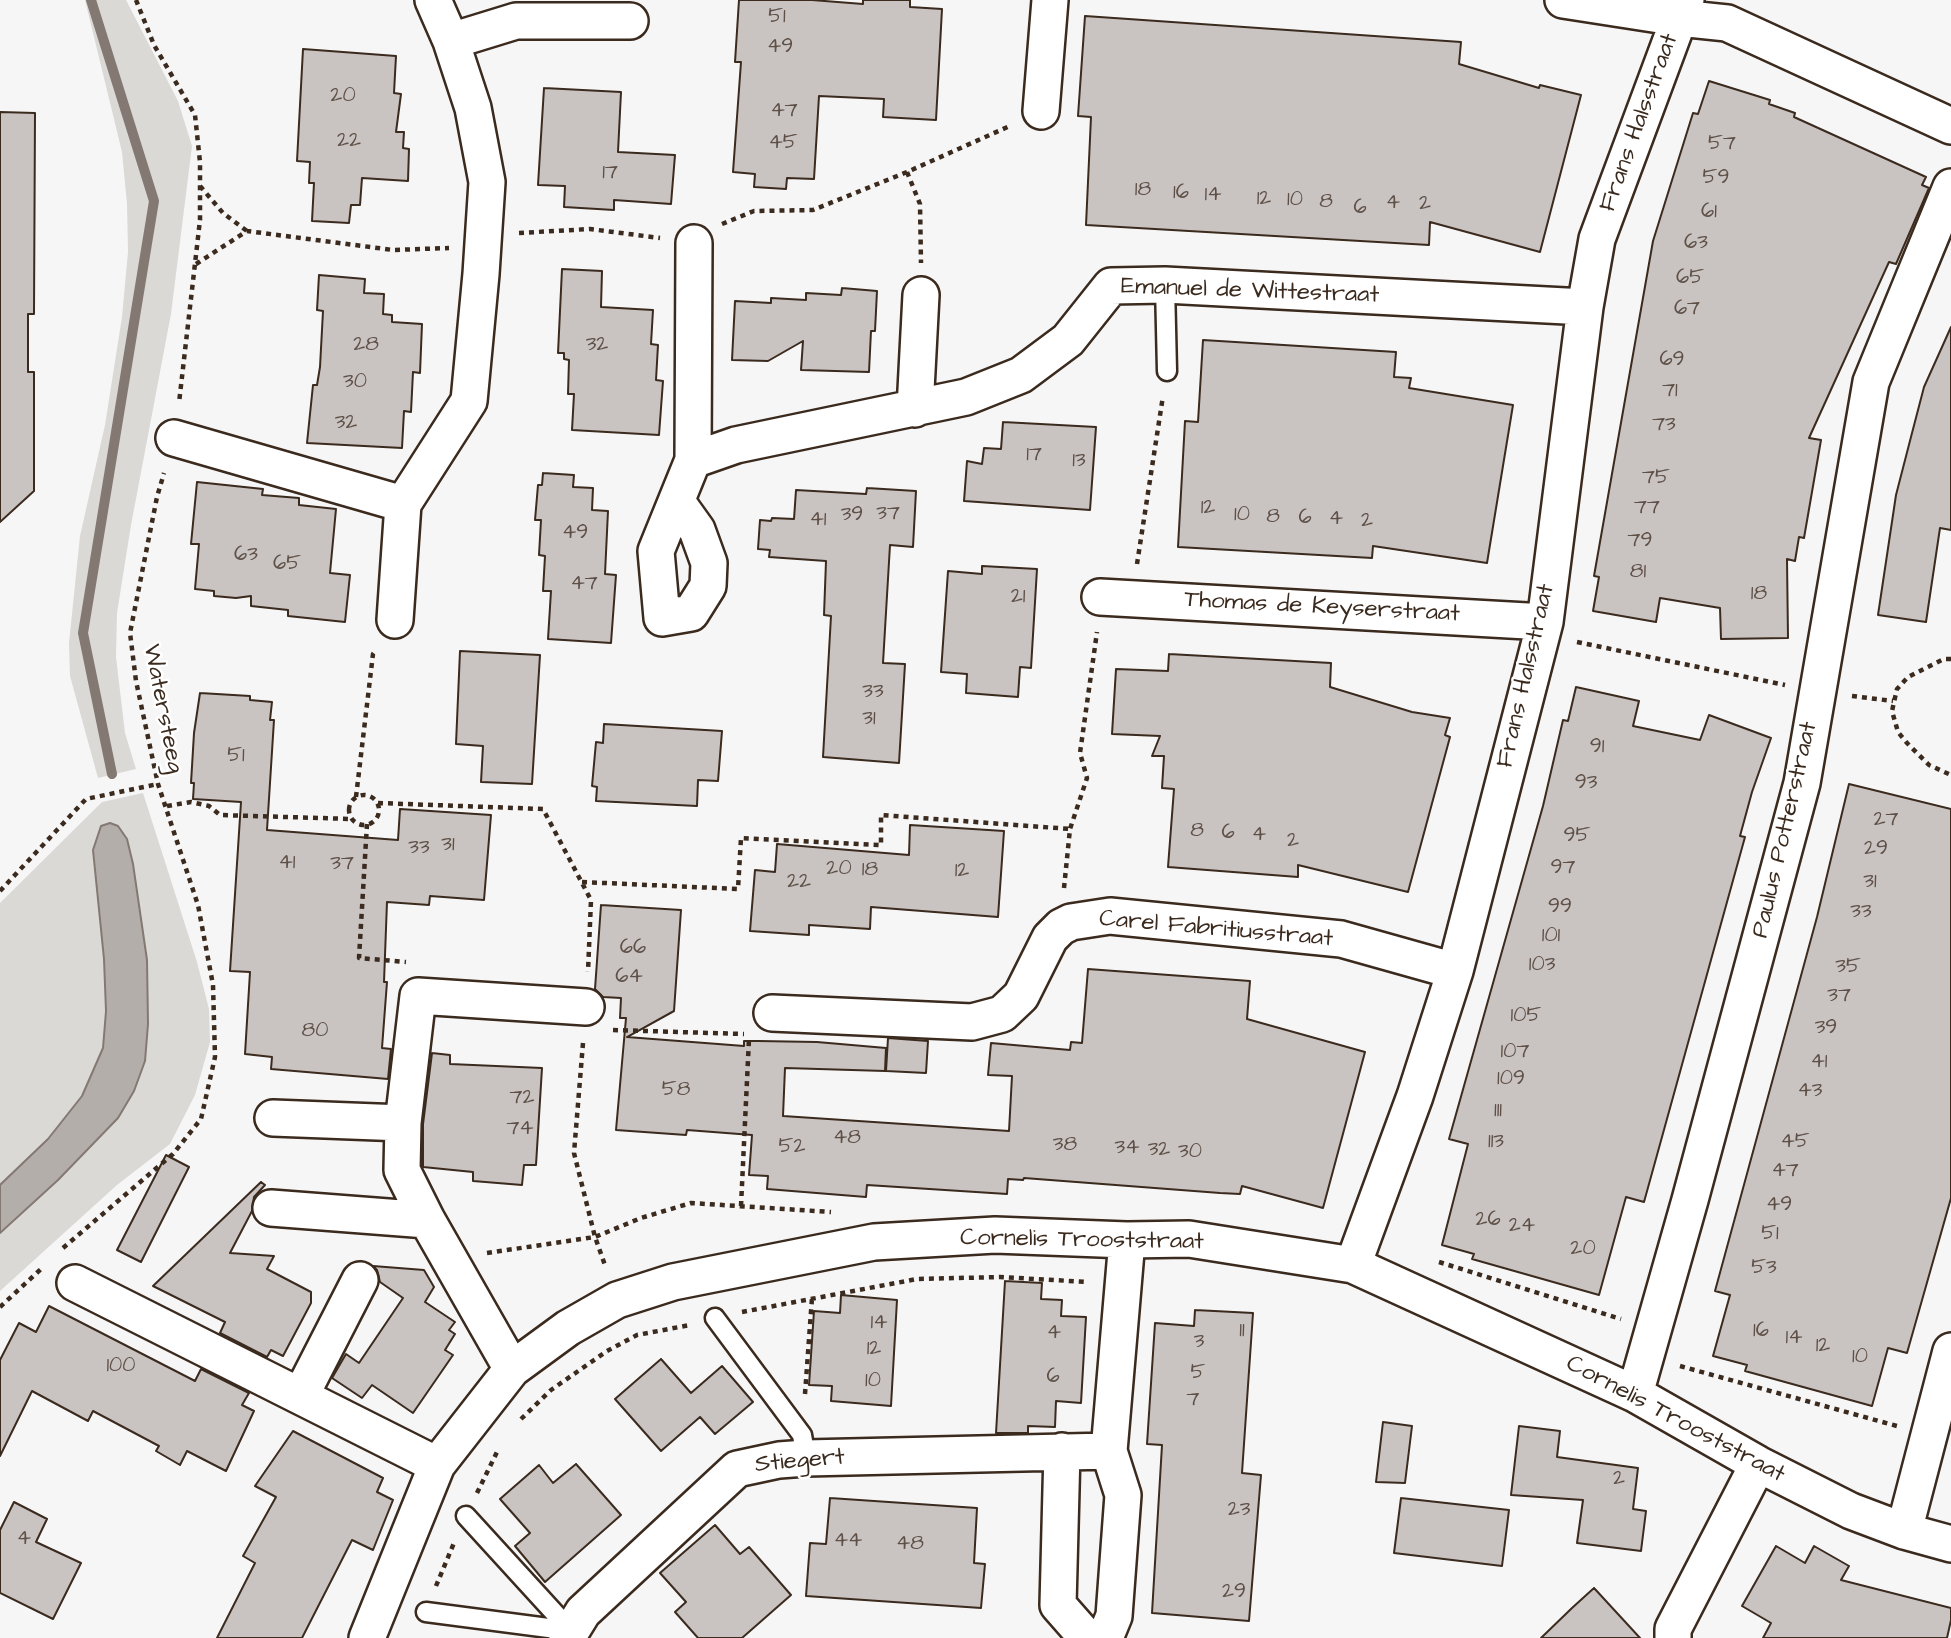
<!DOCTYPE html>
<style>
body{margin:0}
canvas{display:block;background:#f7f6f6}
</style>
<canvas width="1951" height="1638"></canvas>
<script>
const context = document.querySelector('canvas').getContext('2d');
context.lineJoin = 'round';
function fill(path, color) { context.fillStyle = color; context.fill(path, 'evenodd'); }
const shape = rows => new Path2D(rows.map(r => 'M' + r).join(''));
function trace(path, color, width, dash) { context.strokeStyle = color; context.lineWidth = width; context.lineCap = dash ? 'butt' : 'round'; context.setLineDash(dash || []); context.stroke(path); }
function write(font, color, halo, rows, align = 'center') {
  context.font = font + ' "Architects Daughter",sans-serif'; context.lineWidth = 5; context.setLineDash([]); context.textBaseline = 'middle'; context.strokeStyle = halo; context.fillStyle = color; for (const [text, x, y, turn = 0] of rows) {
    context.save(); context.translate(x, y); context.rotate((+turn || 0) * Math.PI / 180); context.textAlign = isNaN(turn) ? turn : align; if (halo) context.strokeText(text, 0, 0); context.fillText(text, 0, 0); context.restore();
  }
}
fill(shape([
 [85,0,126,0,178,101,192,146,171,314,131,525,117,613,116,657,125,733,136,769,98,778,70,676,69,643,80,536,105,425,122,317,128,252,127,204,122,152],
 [143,793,197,962,209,1009,210,1042,195,1095,170,1144,117,1185,0,1291,0,1233,58,1180,118,1118,145,1061,148,1024,147,960,133,864,93,850,104,959,106,1011,103,1048,82,1096,48,1139,0,1185,0,903,102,802]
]), '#dbd9d6');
const water = shape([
 [110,823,118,826,127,839,133,864,147,960,148,1024,145,1061,134,1091,118,1118,58,1180,0,1233,0,1185,48,1139,82,1096,103,1048,106,1011,104,959,93,850,101,826,110,823]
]);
fill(water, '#b4aeaa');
trace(water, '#847972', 2);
trace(shape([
 [91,0,154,201,83,633,112,774]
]), '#847972', 10);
const building = shape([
 [739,0,812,0,863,4,863,0,910,0,910,7,942,9,936,120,883,117,884,99,819,96,814,179,787,178,786,189,754,187,755,174,733,172,741,62,735,62,739,0],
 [1085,16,1461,42,1459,64,1539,88,1540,85,1581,95,1540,252,1430,222,1429,245,1086,225,1091,117,1078,116,1085,16],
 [303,49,396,56,394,93,401,94,396,132,404,132,403,148,409,149,408,181,362,178,360,205,351,205,349,223,312,221,314,183,309,183,310,162,297,161,303,49],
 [1709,81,1770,100,1769,104,1795,113,1794,117,1926,177,1922,185,1929,188,1896,264,1889,262,1809,438,1821,440,1804,538,1799,537,1795,561,1787,559,1788,638,1721,639,1720,608,1660,598,1656,622,1593,611,1599,577,1594,576,1653,241,1693,113,1698,114,1709,81],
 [544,88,621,92,618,152,675,155,671,204,614,200,614,210,564,207,565,186,538,185,544,88],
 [0,112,35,113,34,314,28,314,28,372,34,372,34,491,0,522,0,112],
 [562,269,602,271,601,307,653,310,651,344,658,345,656,380,663,381,659,435,572,430,574,394,568,394,569,360,564,359,564,353,558,353,562,269],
 [319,275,365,279,364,293,384,294,383,314,392,315,392,322,422,324,420,373,413,372,411,412,404,411,402,448,307,443,313,385,317,385,320,367,323,311,317,310,319,275],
 [842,288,877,291,875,331,871,331,869,372,801,370,803,341,768,361,732,360,735,301,771,303,771,298,806,300,806,293,841,295,842,288],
 [1951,327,1951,530,1940,528,1926,622,1878,615,1896,495,1912,433,1924,387,1951,327],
 [1203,340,1396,352,1394,377,1411,378,1409,388,1513,405,1487,563,1373,546,1372,558,1178,547,1185,421,1198,422,1203,340],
 [1003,422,1096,427,1090,510,964,501,967,461,982,464,984,448,1001,449,1003,422],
 [543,473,574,475,573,487,593,488,592,510,608,511,605,574,616,575,611,643,548,639,551,591,543,591,545,556,539,555,541,520,535,520,538,485,542,485,543,473],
 [197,482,263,489,262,495,299,498,299,505,336,509,330,573,350,575,345,622,288,616,288,610,251,606,251,596,236,598,214,596,214,591,195,589,199,544,191,544,197,482],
 [867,488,916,491,913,547,890,545,883,663,905,664,899,763,823,757,831,616,824,615,826,561,769,557,770,550,758,549,760,520,771,521,772,518,794,519,796,490,866,494,867,488],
 [982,566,1037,569,1031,668,1020,667,1018,697,966,693,967,674,941,672,948,571,982,574,982,566],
 [460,651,540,655,532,784,481,782,483,746,456,744,460,651],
 [1169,654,1331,663,1330,687,1412,712,1450,718,1445,735,1450,737,1408,892,1298,865,1298,877,1168,867,1174,789,1162,788,1164,756,1152,756,1160,736,1112,734,1116,669,1168,671,1169,654],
 [1576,687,1639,701,1633,726,1700,740,1709,715,1771,738,1752,792,1740,836,1745,837,1644,1202,1626,1197,1599,1295,1472,1259,1474,1254,1442,1245,1468,1144,1449,1139,1543,806,1563,720,1568,721,1576,687],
 [200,693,250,696,250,700,272,702,270,720,274,720,267,830,398,840,400,809,491,815,484,900,430,896,429,905,387,902,384,982,387,982,382,1048,391,1049,388,1079,271,1069,272,1057,245,1054,250,972,230,971,241,802,193,799,194,783,191,783,194,733,200,693],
 [604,724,722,731,718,781,698,780,697,806,596,801,597,787,592,786,596,742,603,743,604,724],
 [1849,784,1951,809,1951,1198,1907,1353,1888,1348,1872,1406,1745,1371,1747,1365,1713,1356,1730,1295,1715,1291,1817,917,1849,784],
 [910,825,1004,831,998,917,871,907,870,929,809,925,809,935,750,931,755,870,775,872,777,844,909,855,910,825],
 [601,905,681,910,674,1011,627,1037,744,1046,744,1041,758,1041,817,1042,886,1048,885,1071,785,1068,783,1116,1009,1131,1012,1076,988,1075,991,1043,1070,1050,1071,1042,1082,1043,1088,969,1250,981,1247,1019,1365,1052,1323,1208,1242,1186,1240,1194,1220,1193,1024,1178,1023,1180,1008,1179,1007,1194,867,1185,866,1197,767,1189,768,1176,749,1175,752,1135,687,1130,686,1135,616,1130,626,1018,620,1018,621,998,603,997,595,989,601,905],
 [888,1038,928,1041,926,1073,886,1071,888,1038],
 [432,1053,450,1055,450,1064,542,1068,536,1165,524,1165,522,1185,473,1181,473,1172,423,1167,423,1124,432,1053],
 [166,1155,189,1167,141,1262,117,1250,166,1155],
 [261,1182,265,1185,254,1197,252,1211,230,1253,274,1256,267,1269,311,1292,311,1303,283,1356,271,1350,267,1357,220,1333,225,1322,153,1286,261,1182],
 [373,1266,424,1270,434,1287,425,1302,455,1322,449,1330,455,1334,445,1350,453,1355,413,1413,372,1385,362,1398,332,1378,346,1354,359,1363,403,1298,380,1282,377,1270,373,1266],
 [1005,1281,1042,1283,1041,1299,1062,1300,1061,1316,1086,1317,1081,1403,1056,1401,1055,1427,1028,1426,1028,1433,996,1433,1005,1281],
 [841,1295,897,1300,891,1406,831,1401,832,1386,809,1385,814,1311,840,1313,841,1295],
 [49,1306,195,1381,201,1369,249,1393,242,1405,254,1411,226,1471,187,1451,180,1465,156,1451,159,1446,93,1411,88,1421,32,1391,0,1456,0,1360,19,1323,36,1332,49,1306],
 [1195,1310,1253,1313,1242,1473,1261,1475,1249,1621,1152,1613,1162,1445,1147,1444,1155,1323,1194,1326,1195,1310],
 [661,1359,691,1393,722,1366,753,1402,715,1434,700,1417,661,1451,615,1399,661,1359],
 [1383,1422,1412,1426,1405,1483,1376,1482,1383,1422],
 [1519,1426,1560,1431,1557,1457,1638,1468,1633,1509,1646,1511,1641,1551,1577,1543,1583,1500,1511,1495,1519,1426],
 [293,1431,383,1478,377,1492,393,1500,373,1550,352,1540,302,1638,217,1638,255,1563,243,1556,276,1497,255,1486,293,1431],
 [576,1464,621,1515,545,1582,515,1546,530,1533,500,1499,539,1465,553,1483,576,1464],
 [830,1498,977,1508,974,1563,985,1564,981,1608,806,1596,810,1543,826,1544,830,1498],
 [1401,1498,1509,1510,1502,1566,1394,1553,1401,1498],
 [14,1502,47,1519,36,1542,81,1563,53,1619,0,1593,0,1530,14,1502],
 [715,1525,740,1554,749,1547,791,1595,742,1638,698,1638,675,1612,686,1602,660,1573,715,1525],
 [1776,1546,1805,1563,1814,1546,1849,1566,1841,1580,1951,1608,1951,1620,1947,1638,1763,1638,1771,1623,1742,1606,1776,1546],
 [1594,1588,1640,1638,1541,1638,1572,1608,1594,1588]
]);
fill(building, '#c9c3c1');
trace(building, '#3b2a1e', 2);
const lane = shape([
 [1165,285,1167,371],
 [715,1318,802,1435,806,1458],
 [426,1612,571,1631,466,1516]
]);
const street = shape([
 [1563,0,1679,18,1727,23,1951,126],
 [451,41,516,21,630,21],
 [1041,111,1050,0],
 [915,409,921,295],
 [174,438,403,504,395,620],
 [693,460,736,445,966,397,1021,375,1068,340,1111,286,1165,285,1585,307],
 [677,502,697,530,709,563,708,586,691,613,662,618,656,551,693,460,694,243],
 [403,504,469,401,481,274,487,182,473,108,451,41,433,0],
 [1100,597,1545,622],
 [772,1013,972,1022,1002,1014,1021,996,1050,938,1061,927,1071,922,1110,916,1341,939,1455,971],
 [273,1118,403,1123],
 [271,1208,427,1220],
 [1353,1265,1415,1096,1455,971,1545,622,1585,307,1597,239,1686,0],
 [75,1283,437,1465],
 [512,1369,427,1220,402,1170,403,1123,418,996,586,1007],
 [1635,1394,1690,1200,1802,783,1871,382,1951,187],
 [301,1395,360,1280],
 [1062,1451,1058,1605,1087,1638],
 [1904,1531,1951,1351],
 [367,1638,437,1465,512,1369,568,1328,617,1300,673,1282,874,1242,995,1235,1127,1240,1189,1239,1353,1265,1635,1394,1758,1464,1851,1511,1904,1531,1951,1544],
 [567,1638,583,1612,737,1469,779,1460,806,1458,1109,1451],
 [1105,1638,1114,1616,1123,1495,1109,1451,1127,1240],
 [1673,1638,1673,1629,1758,1464]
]);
trace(lane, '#3b2a1e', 23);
trace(street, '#3b2a1e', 40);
trace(shape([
 [136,0,154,45,195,115,200,162,200,220,179,403],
 [907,172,920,204,921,263],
 [200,186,223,213,247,231],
 [722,224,754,211,813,210,907,172,1012,125],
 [519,233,590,229,660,238],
 [196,264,247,231,393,250,449,248],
 [1137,564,1163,396],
 [1577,642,1785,685],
 [1951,659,1944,659,1908,677,1897,689,1892,711,1898,732,1907,743,1929,765,1951,775],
 [1852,696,1893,701],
 '349 810a15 15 0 1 1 30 0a15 15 0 1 1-30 0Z',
 [356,797,373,654,376,650],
 [378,803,543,809,591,900,588,972],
 [167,806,191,802,209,806,220,815,352,819],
 [367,824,359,958,406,962],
 [582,882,738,889,741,838,881,845,881,815,1070,829],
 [1064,888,1070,829,1087,778,1080,753,1097,632],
 [0,891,86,799,158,784],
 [613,1030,744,1034],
 [583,1043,574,1153,595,1237,606,1268],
 [741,1206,749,1039],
 [63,1248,173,1154,201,1119,215,1057,213,985,198,905,158,784,136,681,130,633,157,497,164,473],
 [487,1253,595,1237,641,1218,691,1203,831,1212],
 [1439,1262,1621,1319],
 [0,1307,41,1269],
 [742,1312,917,1279,1000,1277,1088,1282],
 [1680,1366,1897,1426],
 [805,1394,812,1298],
 [521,1419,551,1390,607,1351,637,1335,690,1325],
 [477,1493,499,1448],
 [436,1586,454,1543]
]), '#3b2a1e', 4.5, [5, 5]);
trace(lane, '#fff', 18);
trace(street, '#fff', 35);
write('21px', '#5e5047', null, [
 ["51",777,18],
 ["49",780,48],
 ["20",343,97],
 ["47",784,112],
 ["22",349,142],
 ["45",783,144],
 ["57",1722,145],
 ["17",610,174],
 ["59",1716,179],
 ["18",1143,191],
 ["16",1181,194],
 ["14",1213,196],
 ["12",1264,200],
 ["10",1295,201],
 ["8",1326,203],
 ["4",1393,204],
 ["2",1425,205],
 ["6",1360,209],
 ["61",1709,213],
 ["63",1696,244],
 ["65",1690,279],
 ["67",1687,310],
 ["28",366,346],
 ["32",597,346],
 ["69",1672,361],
 ["30",355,383],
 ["71",1670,392],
 ["32",346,424],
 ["73",1664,426],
 ["17",1034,456],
 ["13",1079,462],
 ["75",1656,479],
 ["12",1208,509],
 ["77",1647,509],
 ["37",888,515],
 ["39",852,516],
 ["10",1242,516],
 ["8",1273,518],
 ["6",1305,519],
 ["4",1336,520],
 ["41",818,521],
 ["2",1367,522],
 ["49",575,534],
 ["79",1640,542],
 ["63",246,556],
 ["65",287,565],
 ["81",1638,573],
 ["47",584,585],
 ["18",1759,595],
 ["21",1018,598],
 ["33",873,693],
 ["31",869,720],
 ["91",1597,748],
 ["51",236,757],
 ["93",1586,784],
 ["27",1886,821],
 ["8",1197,832],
 ["6",1228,834],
 ["4",1259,836],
 ["95",1577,837],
 ["2",1293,842],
 ["31",448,846],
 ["33",419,849],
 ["29",1876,850],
 ["41",287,864],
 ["37",342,865],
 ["97",1563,869],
 ["20",839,870],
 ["18",870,871],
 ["12",962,872],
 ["22",799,883],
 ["31",1870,883],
 ["99",1560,908],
 ["33",1861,913],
 ["101",1551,937],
 ["66",633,949],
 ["103",1542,966],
 ["35",1848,968],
 ["64",629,978],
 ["37",1839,997],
 ["105",1526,1017],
 ["39",1826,1029],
 ["80",315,1032],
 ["107",1515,1053],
 ["41",1819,1063],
 ["109",1511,1080],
 ["58",676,1091],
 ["43",1810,1092],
 ["72",522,1099],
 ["111",1498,1112],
 ["74",520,1130],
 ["48",847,1139],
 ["113",1496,1143],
 ["45",1795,1143],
 ["38",1065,1146],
 ["52",792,1148],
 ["34",1127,1149],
 ["32",1159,1151],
 ["30",1190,1153],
 ["47",1785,1172],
 ["49",1779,1206],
 ["26",1488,1221],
 ["24",1522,1227],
 ["51",1770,1235],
 ["20",1583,1250],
 ["53",1764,1269],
 ["14",879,1324],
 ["11",1242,1332],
 ["16",1761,1332],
 ["4",1054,1334],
 ["14",1794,1339],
 ["3",1199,1343],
 ["12",1823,1347],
 ["12",874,1350],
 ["10",1860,1358],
 ["100",121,1367],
 ["5",1198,1374],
 ["6",1053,1378],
 ["10",873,1382],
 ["7",1193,1401],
 ["2",1619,1480],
 ["23",1239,1511],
 ["4",24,1540],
 ["44",848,1542],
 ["48",910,1545],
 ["29",1234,1593]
]);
write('24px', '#3b2a1e', '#fff', [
 ["Frans Halsstraat",1640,123,-70],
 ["Emanuel de Wittestraat",1250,292,2],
 ["Thomas de Keyserstraat",1322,608,3],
 ["Frans Halsstraat",1527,676,-77],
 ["Watersteeg",162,709,79],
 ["Paulus Potterstraat",1786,830,-77],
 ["Carel Fabritiusstraat",1216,930,5],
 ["Cornelis Trooststraat",1082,1241,1],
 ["Cornelis Trooststraat",1675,1420,28],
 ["Stiegert",800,1462,-5]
]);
</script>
